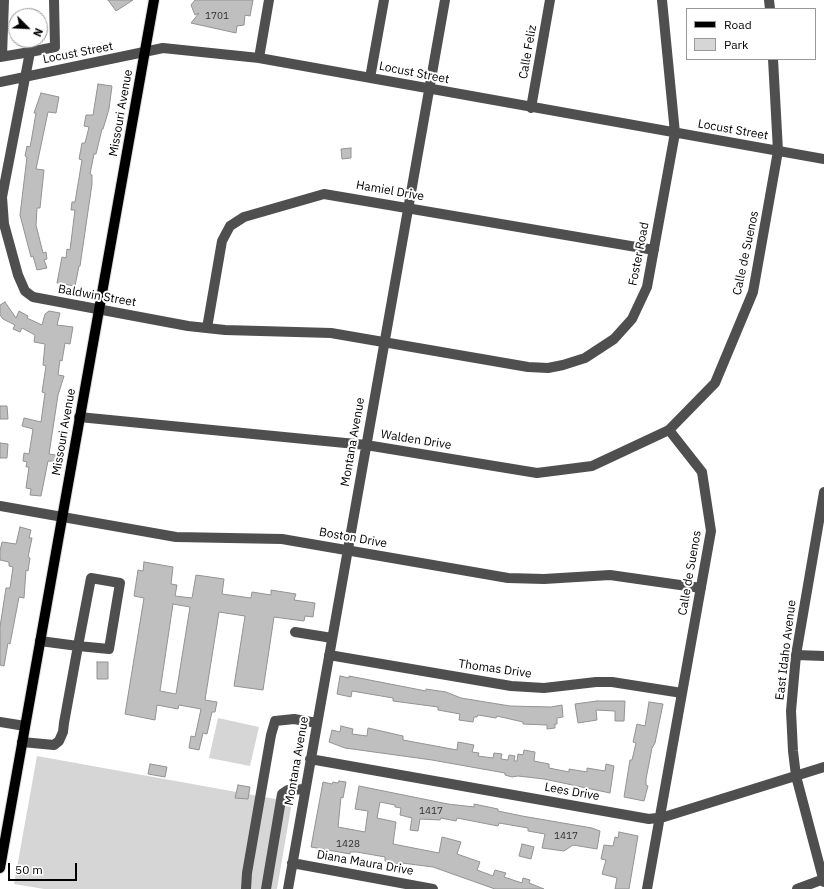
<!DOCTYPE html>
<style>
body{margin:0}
#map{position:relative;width:824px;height:889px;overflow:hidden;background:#fff;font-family:"IBM Plex Sans",sans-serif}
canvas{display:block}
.legend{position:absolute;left:686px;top:8px;width:130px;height:52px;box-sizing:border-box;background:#fff;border:1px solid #999;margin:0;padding:5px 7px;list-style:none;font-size:12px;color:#000}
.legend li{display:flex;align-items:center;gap:8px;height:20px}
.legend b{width:20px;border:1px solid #999}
.north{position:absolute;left:8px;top:8px;width:40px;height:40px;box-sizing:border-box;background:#fff;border:1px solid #999;border-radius:50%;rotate:114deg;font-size:11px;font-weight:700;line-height:16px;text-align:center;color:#000}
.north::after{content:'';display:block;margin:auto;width:14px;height:18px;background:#000;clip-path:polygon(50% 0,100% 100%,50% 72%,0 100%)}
.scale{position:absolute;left:8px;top:863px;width:69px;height:18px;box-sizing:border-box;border:2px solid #000;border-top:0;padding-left:5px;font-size:12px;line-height:14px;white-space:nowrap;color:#000;-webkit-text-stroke:3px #fff;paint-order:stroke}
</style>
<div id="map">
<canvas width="824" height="889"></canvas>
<ul class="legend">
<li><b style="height:5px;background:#000"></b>Road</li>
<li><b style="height:11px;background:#d6d6d6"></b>Park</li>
</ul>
<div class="north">N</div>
<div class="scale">50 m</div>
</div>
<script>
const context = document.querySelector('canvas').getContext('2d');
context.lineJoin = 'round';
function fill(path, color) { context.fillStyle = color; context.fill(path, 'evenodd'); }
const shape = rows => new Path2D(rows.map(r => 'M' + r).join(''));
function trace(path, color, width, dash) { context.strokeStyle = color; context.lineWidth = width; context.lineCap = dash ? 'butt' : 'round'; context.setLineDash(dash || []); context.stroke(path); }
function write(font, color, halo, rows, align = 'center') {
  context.font = font + ' "IBM Plex Sans",sans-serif'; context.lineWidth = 4; context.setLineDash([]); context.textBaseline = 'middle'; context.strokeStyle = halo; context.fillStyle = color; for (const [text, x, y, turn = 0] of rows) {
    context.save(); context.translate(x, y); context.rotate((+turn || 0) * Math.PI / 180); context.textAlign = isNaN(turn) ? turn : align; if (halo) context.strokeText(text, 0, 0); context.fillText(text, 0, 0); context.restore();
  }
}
fill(shape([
 [218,718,259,727,250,766,209,758],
 [37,756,292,802,277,889,44,889,14,884]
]), '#d6d6d6');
const building = shape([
 [108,0,133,0,116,11,108,0],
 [195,0,253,0,250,16,245,15,244,25,237,26,236,33,191,23,199,13,195,15,191,5,195,0],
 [98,84,112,86,109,109,103,129,102,129,96,154,94,154,90,174,92,175,92,184,80,266,79,266,75,286,57,283,62,257,66,258,67,249,70,250,75,210,71,210,72,202,75,202,82,160,79,159,82,143,85,143,89,127,84,126,86,115,93,115,98,84],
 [41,93,59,97,56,113,48,112,36,169,44,170,40,208,37,208,36,225,43,253,46,252,47,259,44,260,47,268,37,270,33,256,31,257,20,215,27,157,25,156,27,146,30,147,31,142,36,113,34,113,41,93],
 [351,148,351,158,342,159,341,149,351,148],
 [5,302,16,318,19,311,28,316,27,318,42,325,45,314,49,311,60,313,57,325,73,327,70,344,65,343,62,361,60,360,58,375,64,376,58,395,49,454,63,456,62,462,48,461,41,496,30,495,31,489,26,488,29,467,26,467,27,462,23,461,24,453,29,454,33,429,22,426,24,418,41,422,45,393,42,392,46,366,43,365,45,344,34,342,35,335,22,328,20,332,13,329,15,325,3,319,0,315,0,305,5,302],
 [0,406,7,406,8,419,0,419,0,406],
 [0,443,8,444,7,458,0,458,0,443],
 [20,527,31,530,29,538,32,538,28,557,30,558,28,571,26,570,24,598,19,597,10,644,8,643,4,666,0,665,0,627,6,588,10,588,13,567,9,566,9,562,0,560,0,551,2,542,16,544,20,527],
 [144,562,173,567,171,584,177,585,175,596,192,598,196,575,224,579,222,594,251,598,252,592,271,595,271,590,296,594,294,600,315,603,313,617,305,616,304,621,274,617,263,690,234,686,245,616,219,612,205,700,217,702,215,712,212,712,207,734,203,733,199,750,189,748,191,736,195,737,201,709,179,705,178,709,157,705,155,720,125,714,144,598,134,596,138,570,143,571,144,562],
 [173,604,190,607,176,694,160,691,173,604],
 [97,662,108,662,108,679,97,679,97,662],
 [340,676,349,678,349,676,426,691,426,689,446,692,461,698,510,706,551,707,562,705,563,717,557,718,557,724,555,724,555,728,547,729,547,725,523,724,523,722,497,716,496,718,478,715,477,717,474,717,473,722,459,720,460,714,438,710,438,707,393,701,393,698,352,691,351,697,337,694,340,676],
 [597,701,625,701,624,721,615,721,615,711,596,710,597,720,578,723,575,704,597,701],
 [649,702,663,704,655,743,652,748,646,779,646,785,648,786,644,801,624,797,630,760,632,760,636,743,633,742,637,724,645,726,649,702],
 [341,726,353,729,352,734,367,736,368,728,403,736,403,740,457,750,458,742,474,745,472,752,479,753,478,756,493,758,494,753,502,754,501,759,508,760,509,755,515,756,514,761,517,761,518,754,523,755,524,750,535,752,534,761,549,764,549,768,569,772,569,769,587,772,587,768,605,771,606,764,614,766,610,793,544,779,518,776,512,777,505,775,505,773,432,760,345,748,329,742,332,730,340,732,341,726],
 [150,764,167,767,165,777,148,774,150,764],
 [339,781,346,782,343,798,341,797,338,827,365,832,368,811,355,809,359,786,448,804,474,807,474,804,498,809,498,811,522,816,592,828,600,831,597,849,573,845,564,851,542,848,545,834,528,831,528,828,499,823,498,826,457,818,456,821,441,818,440,820,420,819,418,831,410,830,412,818,400,815,401,808,395,807,395,805,380,802,377,818,396,822,393,844,439,853,442,837,461,842,457,854,480,862,477,870,493,876,495,870,506,873,504,877,522,883,523,878,530,880,529,883,544,889,495,889,433,867,402,863,401,865,385,861,385,857,357,852,350,852,350,854,311,847,323,782,332,784,333,782,338,783,339,781],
 [238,785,250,787,248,799,235,798,238,785],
 [619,832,638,836,629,889,615,889,617,878,602,874,606,860,601,859,604,845,613,846,615,837,618,838,619,832],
 [522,844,534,847,531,859,519,856,522,844]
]);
fill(building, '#bfbfbf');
trace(building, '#939393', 1);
const major = shape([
 [0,868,154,0]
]);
trace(major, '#dbdbdb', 12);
trace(shape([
 [769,0,770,9],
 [30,52,55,47,54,0],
 [2,56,4,0],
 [0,57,30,52,2,197,4,224,18,275,25,291,33,297,188,326,225,330,331,333,528,367,548,368,563,365,585,358,614,339,632,319,647,287,675,133,662,0],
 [259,58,269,0],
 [370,78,384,0],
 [0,82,163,48,259,58,824,159],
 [531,108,550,0],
 [207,328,222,241,230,226,244,217,324,194,654,250],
 [79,417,366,445,537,473,592,466,669,430],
 [824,492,796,655,791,711,793,751,796,776,824,882],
 [0,506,176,537,282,539,508,578,544,579,610,575,701,588],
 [295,632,332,638],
 [329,655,511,686,544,688,596,682,612,682,682,693],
 [796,655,824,656],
 [0,722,25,726],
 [22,742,54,745,59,741,63,732,64,723,78,646,91,578,120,583,109,649,78,646,40,641],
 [310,759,649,819,664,817,824,767],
 [292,863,433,889],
 [246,889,247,873,271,735,275,721,294,719,317,723],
 [266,889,282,794,288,790,305,789],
 [288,889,445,0],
 [647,889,711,531,702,472,669,430,715,383,753,292,778,151,773,59],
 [797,889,824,879]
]), '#4f4f4f', 10);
trace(major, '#000', 10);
write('10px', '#303030', null, [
 ["1701",217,16],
 ["1417",431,811],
 ["1417",566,836],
 ["1428",348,844]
]);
write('12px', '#000', '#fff', [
 ["Calle Feliz",528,52,-80],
 ["Locust Street",78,53,-11],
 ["Locust Street",414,73,11],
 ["Missouri Avenue",121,113,-80],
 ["Locust Street",733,130,10],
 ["Hamiel Drive",390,191,10],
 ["Calle de Suenos",746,253,-78],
 ["Foster Road",639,254,-79],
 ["Baldwin Street",97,296,10],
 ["Missouri Avenue",64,432,-80],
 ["Walden Drive",416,440,9],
 ["Montana Avenue",353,442,-80],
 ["Boston Drive",353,538,10],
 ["Calle de Suenos",690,573,-80],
 ["East Idaho Avenue",786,650,-83],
 ["Thomas Drive",495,669,8],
 ["Montana Avenue",297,761,-80],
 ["Lees Drive",572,792,10],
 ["Diana Maura Drive",365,863,10]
]);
</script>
